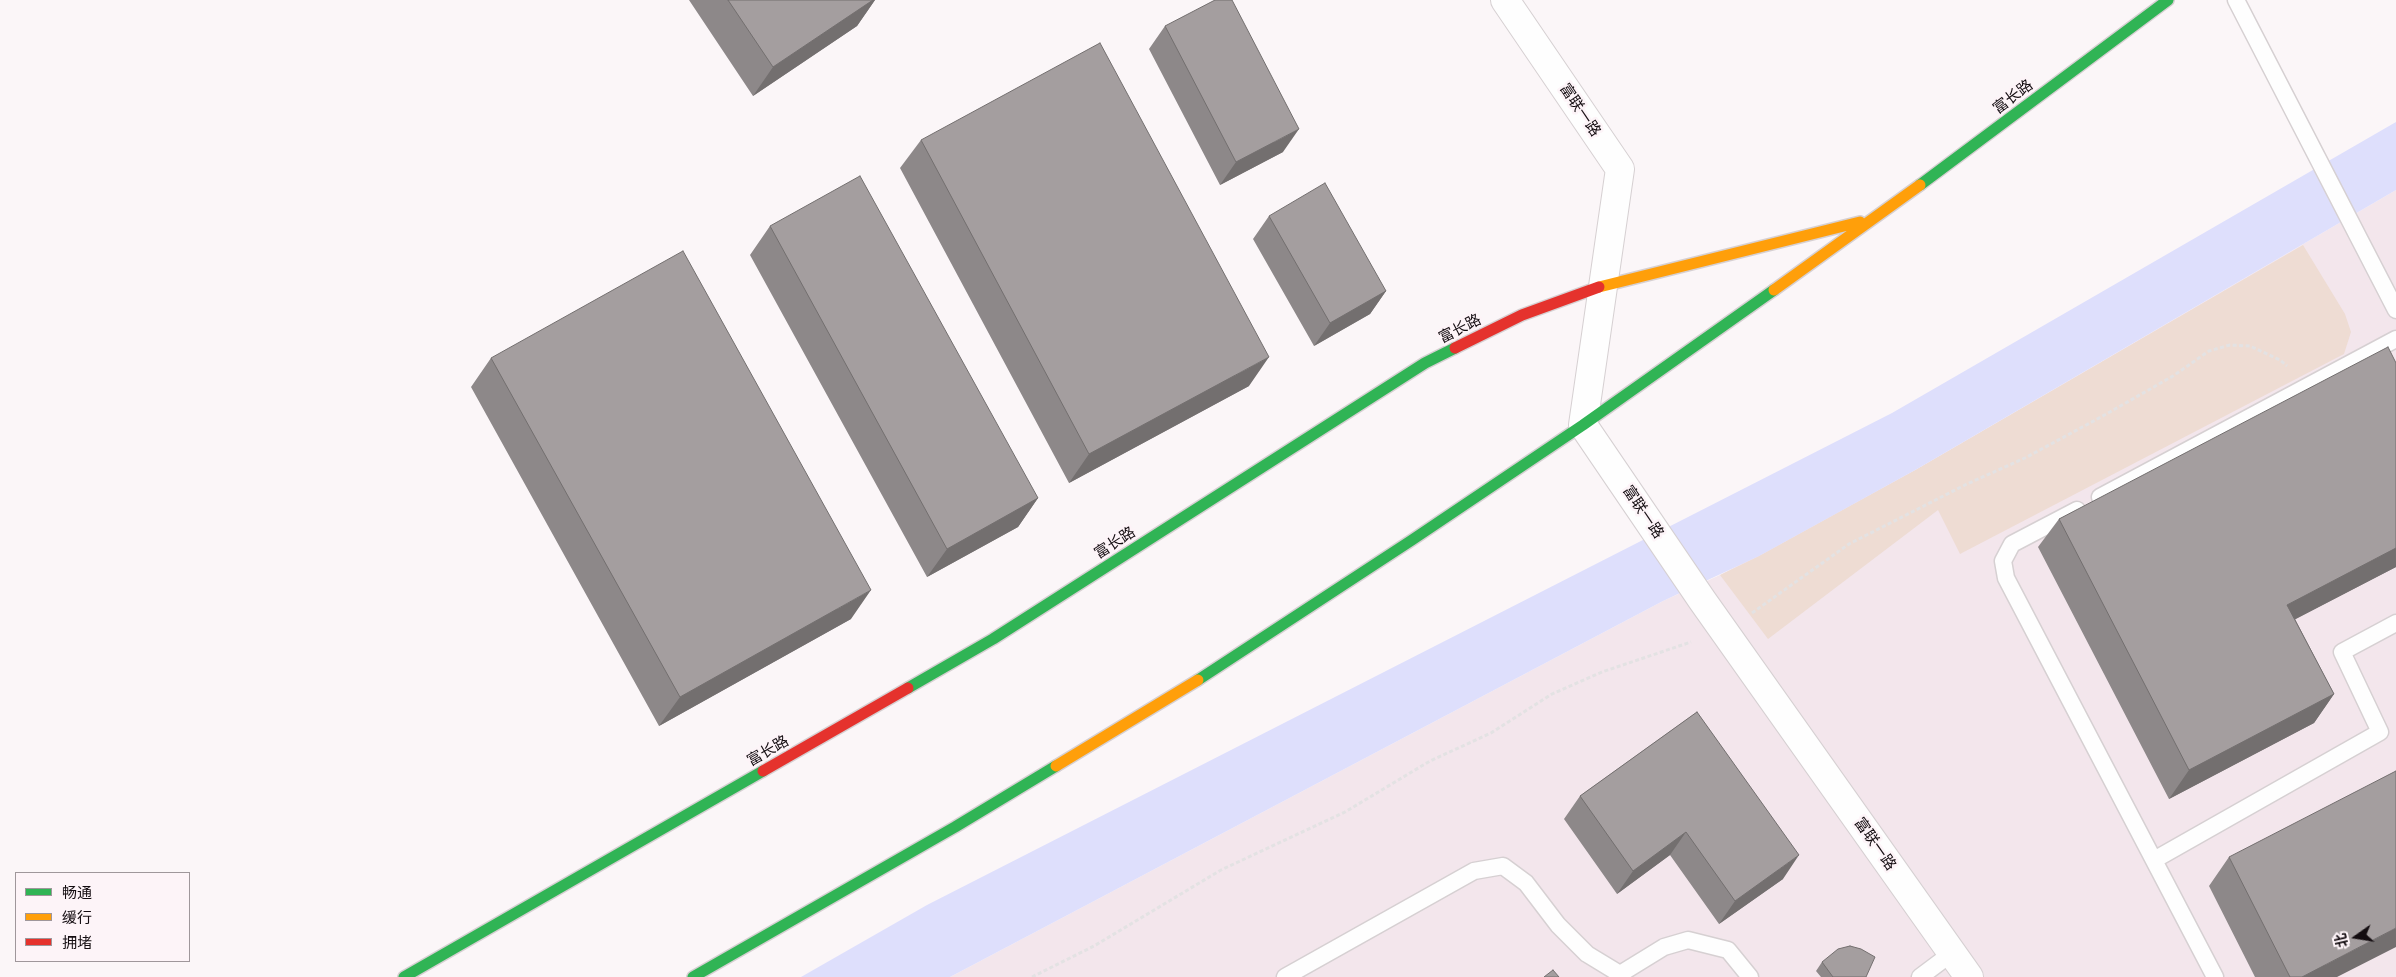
<!DOCTYPE html>
<meta charset="utf-8">
<style>
body{margin:0}
#map{position:relative;width:2396px;height:977px;overflow:hidden;background:#fbf6f8;font-family:Inter,"Noto Sans SC",sans-serif}
canvas{display:block}
.legend{position:absolute;left:15px;top:872px;width:175px;height:90px;box-sizing:border-box;background:#fdf4f8;border:1px solid #9f979b;margin:0;padding:6px 9px;list-style:none;font-size:15px;color:#130c10}
.legend li{display:flex;align-items:center;gap:10px;height:25px}
.legend b{width:25px;border:1px solid #9f979b}
.north{position:absolute;left:2331px;top:912px;width:50px;height:50px;-webkit-text-stroke:4px #fdf4f8;paint-order:stroke;rotate:257deg;font-size:14px;font-weight:700;line-height:20px;text-align:center;color:#130c10}
.north::after{content:'';display:block;margin:auto;width:18px;height:22px;background:#130c10;clip-path:polygon(50% 0,100% 100%,50% 72%,0 100%)}
</style>
<div id="map">
<canvas width="2396" height="977"></canvas>
<ul class="legend">
<li><b style="height:6px;background:#30b455"></b>畅通</li>
<li><b style="height:6px;background:#ff9f0a"></b>缓行</li>
<li><b style="height:6px;background:#e5322d"></b>拥堵</li>
</ul>
<div class="north">北</div>
</div>
<script>
const context = document.querySelector('canvas').getContext('2d');
context.lineJoin = 'round';
function fill(path, color) { context.fillStyle = color; context.fill(path, 'evenodd'); }
const shape = rows => new Path2D(rows.map(r => 'M' + r).join(''));
function trace(path, color, width, dash) { context.strokeStyle = color; context.lineWidth = width; context.lineCap = dash ? 'butt' : 'round'; context.setLineDash(dash || []); context.stroke(path); }
function write(font, color, halo, rows, align = 'center') {
  context.font = font + ' Inter,"Noto Sans SC",sans-serif'; context.lineWidth = 5; context.setLineDash([]); context.textBaseline = 'middle'; context.strokeStyle = halo; context.fillStyle = color; for (const [text, x, y, turn = 0] of rows) {
    context.save(); context.translate(x, y); context.rotate((+turn || 0) * Math.PI / 180); context.textAlign = isNaN(turn) ? turn : align; if (halo) context.strokeText(text, 0, 0); context.fillText(text, 0, 0); context.restore();
  }
}
fill(shape([
 [2396,190,2396,977,950,977,1663,601,1720,575,1917,469]
]), '#f3e6ec');
fill(shape([
 [2303,245,2345,314,2351,332,2344,354,1960,554,1938,510,1768,639,1720,575,1759,556,1917,469]
]), '#eedcd3');
fill(shape([
 [2396,122,2396,190,1917,469,1759,556,1663,601,950,977,801,977,927,905,1892,413]
]), '#dedffc');
const lane = shape([
 [2236,0,2396,310],
 [2100,497,2396,339],
 [2077,510,2012,544,2003,561,2006,578,2215,977],
 [2154,860,2380,732,2342,652,2396,623],
 [1285,977,1474,871,1503,866,1526,883,1558,925,1587,954,1620,974],
 [1620,977,1620,974,1664,947,1688,940,1728,950,1750,977],
 [1920,977,1952,953]
]);
const street = shape([
 [1505,0,1620,169,1583,425,1702,600,1969,977]
]);
const fast = shape([
 [1920,185,2168,0],
 [1198,680,1412,540,1583,425,1774,290],
 [908,688,993,639,1425,363,1455,348],
 [404,977,763,771],
 [693,977,955,827,1056,766]
]);
const slow = shape([
 [1599,287,1860,222],
 [1774,290,1920,185],
 [1056,766,1198,680]
]);
const jam = shape([
 [1455,348,1522,315,1599,287],
 [763,771,908,688]
]);
trace(lane, '#d6d0d2', 19);
trace(street, '#d6d0d2', 30);
trace(fast, '#d6d0d2', 14);
trace(slow, '#d6d0d2', 14);
trace(jam, '#d6d0d2', 14);
trace(shape([
 [1752,613,1849,544,1967,484,2025,458,2101,417,2173,376,2209,351,2230,345,2250,346,2280,360,2287,366],
 [1032,977,1094,946,1221,870,1345,812,1430,761,1491,733,1552,694,1602,672,1691,642]
]), '#e3e2e3', 3, [4, 2.5]);
trace(lane, '#fefefe', 16);
trace(street, '#fefefe', 28);
trace(fast, '#30b455', 11);
trace(slow, '#ff9f0a', 11);
trace(jam, '#e5322d', 11);
fill(shape([
 [689,0,875,0,857,26,753,96],
 [1165,26,1283,152,1220,185,1149,49],
 [921,140,1249,386,1069,483,900,168],
 [1269,216,1386,291,1370,314,1314,346,1253,239],
 [770,226,1038,498,1018,527,927,577,750,255],
 [491,358,851,619,659,726,471,387],
 [2396,363,2396,567,2295,619,2334,694,2314,723,2169,799,2038,547,2059,519],
 [1697,712,1783,879,1719,924,1670,855,1617,894,1564,819,1580,796],
 [2229,857,2337,977,2255,977,2209,886],
 [1822,962,1866,977,1821,977,1816,971]
]), '#8d8889');
fill(shape([
 [873,0,875,0,857,26,753,96,773,67],
 [1299,129,1283,152,1220,185,1236,162],
 [1386,291,1370,314,1314,346,1330,323],
 [1269,357,1249,386,1069,483,1089,454],
 [1038,498,1018,527,927,577,947,549],
 [2396,548,2396,567,2267,634,2287,605],
 [871,590,851,619,659,726,680,697],
 [2334,694,2314,723,2169,799,2189,770],
 [1686,832,1670,855,1617,894,1633,871],
 [1799,855,1783,879,1719,924,1735,901],
 [2396,928,2396,947,2337,977,2302,977]
]), '#736f6f');
const building = shape([
 [728,0,873,0,773,67,728,0],
 [1215,0,1232,0,1299,129,1236,162,1165,26,1215,0],
 [1100,43,1269,357,1089,454,921,140,1100,43],
 [860,176,1038,498,947,549,770,226,860,176],
 [1325,183,1386,291,1330,323,1269,216,1325,183],
 [683,251,871,590,680,697,491,358,683,251],
 [2388,347,2396,363,2396,548,2287,605,2334,694,2189,770,2059,519,2388,347],
 [1697,712,1799,855,1735,901,1686,832,1633,871,1580,796,1697,712],
 [2396,771,2396,928,2302,977,2290,977,2229,857,2396,771],
 [1850,946,1861,949,1875,957,1866,977,1833,977,1822,962,1838,949,1850,946],
 [1553,970,1559,977,1544,977,1553,970]
]);
fill(building, '#a49e9f');
trace(building, '#736f6f', 1);
write('15px', '#130c10', '#fdf4f8', [
 ["富长路",2013,97,-37],
 ["富联一路",1580,110,56],
 ["富长路",1460,329,-27],
 ["富联一路",1643,512,56],
 ["富长路",1115,543,-33],
 ["富长路",768,751,-30],
 ["富联一路",1875,844,55]
]);
</script>
